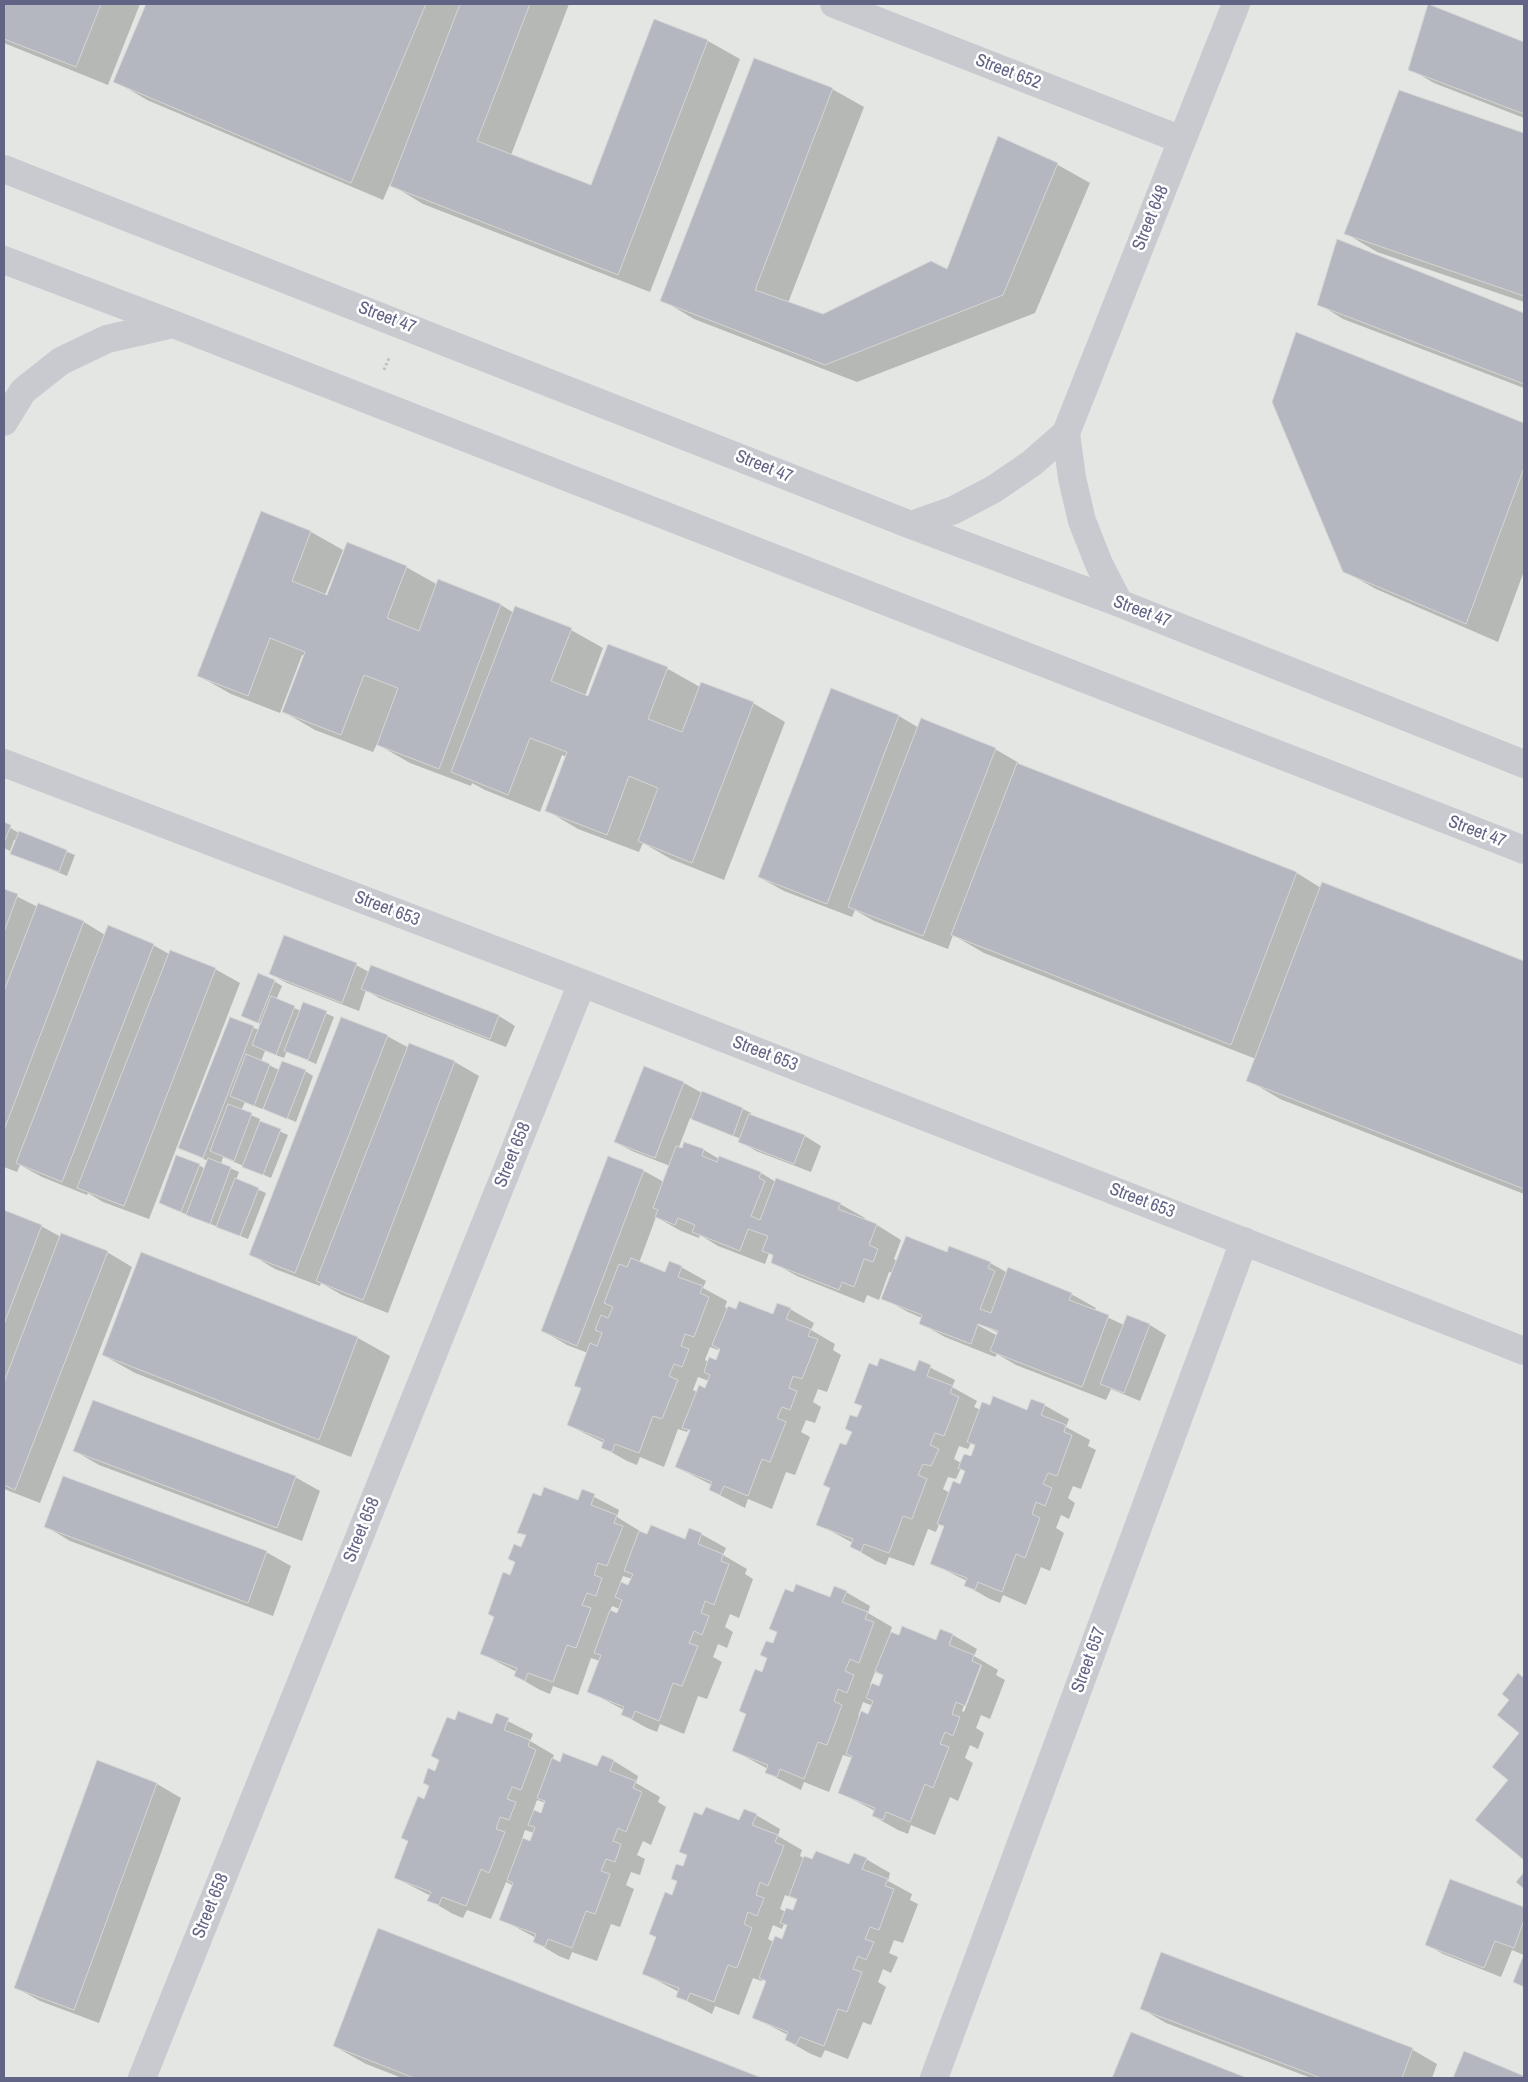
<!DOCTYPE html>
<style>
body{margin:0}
#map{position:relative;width:1528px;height:2082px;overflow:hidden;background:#f3f5f1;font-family:"Archivo Narrow",sans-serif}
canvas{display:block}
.frame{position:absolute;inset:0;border:5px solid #616485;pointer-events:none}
</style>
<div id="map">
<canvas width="1528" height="2082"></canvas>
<div class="frame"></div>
</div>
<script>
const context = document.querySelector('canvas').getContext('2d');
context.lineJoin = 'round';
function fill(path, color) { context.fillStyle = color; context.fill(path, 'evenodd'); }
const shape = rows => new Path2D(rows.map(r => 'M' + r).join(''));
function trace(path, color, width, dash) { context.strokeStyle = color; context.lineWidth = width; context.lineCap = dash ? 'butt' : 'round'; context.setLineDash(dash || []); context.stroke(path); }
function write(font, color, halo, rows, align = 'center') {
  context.font = font + ' "Archivo Narrow",sans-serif'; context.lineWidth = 5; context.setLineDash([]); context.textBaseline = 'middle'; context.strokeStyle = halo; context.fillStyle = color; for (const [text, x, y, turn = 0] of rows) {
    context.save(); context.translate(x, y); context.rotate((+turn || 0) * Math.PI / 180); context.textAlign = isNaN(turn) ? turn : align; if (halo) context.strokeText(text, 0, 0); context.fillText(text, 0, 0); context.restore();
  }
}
fill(shape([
 [4,4,1524,4,1524,2078,4,2078]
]), '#e4e6e4');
fill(shape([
 [4,4,140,4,108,85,4,43],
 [147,4,569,4,511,155,592,187,708,41,740,59,650,292,423,204,390,184,383,200,147,100,115,81],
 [1428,5,1524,43,1524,118,1434,83,1410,69],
 [832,89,864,107,788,303,824,315,948,270,999,138,1058,165,1090,183,1035,313,857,382,694,319,662,300],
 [1400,91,1524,134,1524,302,1377,252,1345,233],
 [1338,240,1524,314,1524,388,1343,319,1319,304],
 [1297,334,1524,424,1524,571,1498,642,1376,589,1344,571],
 [262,513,311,532,343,550,325,595,328,596,406,567,438,585,439,581,501,605,514,613,571,630,603,648,585,696,589,697,608,646,668,669,700,687,753,703,785,722,724,880,671,859,643,843,639,852,578,829,546,810,567,757,562,755,540,812,485,790,472,783,471,786,410,763,377,744,373,752,315,730,284,712,305,656,302,655,280,713,231,694,199,676],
 [831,690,899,716,919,728,995,749,1019,763,1019,765,1297,873,1321,888,1323,884,1524,962,1524,1194,1280,1099,1248,1080,1256,1059,984,953,953,935,948,949,874,921,855,910,852,917,784,891,759,877],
 [4,824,17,832,75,855,67,876,12,853,17,841,14,840,10,851,4,848],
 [4,890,38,907,39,904,84,922,105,935,153,945,169,954,215,969,240,983,149,1219,103,1202,88,1193,87,1195,42,1177,20,1165,17,1172,4,1167],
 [356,965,369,972,371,967,499,1016,515,1026,506,1047,379,998,366,990,359,1011,287,983,270,974],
 [274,981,282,986,276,1000,301,1011,304,1003,334,1017,316,1064,287,1051,284,1058,265,1051,261,1061,279,1070,305,1071,313,1076,296,1122,263,1108,262,1109,245,1102,241,1111,260,1119,259,1122,288,1135,271,1178,223,1157,221,1164,239,1172,236,1180,266,1193,248,1239,168,1207,199,1165,205,1169,208,1161,180,1147,230,1018,259,1030,261,1024,242,1016],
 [387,1036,409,1048,410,1045,455,1062,479,1076,388,1313,342,1295,321,1283,320,1286,275,1269,250,1254],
 [684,1083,702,1093,743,1109,751,1113,750,1115,805,1136,821,1146,811,1172,756,1151,740,1141,741,1139,690,1118,679,1147,682,1150,685,1143,704,1150,719,1159,720,1157,761,1173,776,1182,840,1204,865,1218,864,1220,877,1225,901,1240,894,1259,897,1261,947,1254,990,1263,1008,1273,1071,1294,1096,1308,1094,1311,1124,1325,1127,1317,1150,1325,1166,1335,1140,1401,1111,1389,1106,1400,1016,1365,997,1354,995,1357,945,1337,920,1323,922,1318,908,1312,883,1298,893,1273,889,1272,879,1300,867,1295,864,1303,797,1276,772,1262,774,1256,769,1253,765,1264,718,1246,700,1235,699,1238,681,1231,656,1217,639,1263,665,1273,681,1267,706,1281,703,1288,727,1301,725,1307,728,1309,774,1315,790,1309,814,1323,811,1330,835,1344,833,1350,841,1355,827,1392,818,1389,813,1402,821,1407,815,1423,806,1420,801,1432,810,1437,795,1475,786,1472,772,1509,748,1499,745,1508,710,1490,712,1485,676,1467,691,1431,688,1430,687,1432,678,1429,664,1467,640,1457,637,1465,627,1461,602,1447,604,1443,568,1425,582,1389,576,1385,588,1353,567,1345,543,1331,609,1157,644,1171,664,1182,670,1166,632,1151,615,1142],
 [974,1320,998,1333,998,1336,972,1322],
 [710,1347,718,1350,719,1348,721,1349,717,1361,709,1362,705,1360],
 [698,1377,709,1381,706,1390,697,1392,693,1390],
 [4,1212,41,1226,61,1237,107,1252,132,1267,40,1503,4,1489],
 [142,1254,358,1338,390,1356,351,1457,135,1373,103,1355],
 [919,1362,955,1380,952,1387,977,1401,974,1407,981,1410,1028,1411,1044,1405,1069,1419,1066,1427,1090,1440,1088,1446,1096,1450,1081,1489,1073,1486,1068,1498,1075,1503,1069,1519,1061,1515,1056,1528,1064,1533,1050,1571,1041,1567,1026,1605,1003,1595,1000,1603,990,1599,965,1585,967,1581,931,1563,945,1527,939,1524,936,1532,928,1529,914,1566,889,1557,886,1565,876,1561,852,1547,853,1543,818,1524,878,1368,915,1373],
 [971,1443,976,1446,971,1458,961,1463,954,1459,959,1446,968,1449],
 [961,1468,966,1472,961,1486,950,1493,943,1489,948,1477,956,1479],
 [75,1451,295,1477,320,1491,302,1541,99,1465],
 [583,1491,619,1510,617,1517,648,1536,685,1540,701,1534,726,1548,723,1555,747,1569,745,1574,753,1579,739,1618,730,1614,725,1627,733,1632,727,1648,718,1644,713,1657,722,1662,707,1699,698,1696,684,1734,660,1724,657,1732,647,1728,622,1714,624,1710,588,1691,600,1661,591,1658,578,1695,553,1686,550,1694,540,1690,516,1676,517,1672,482,1654,527,1536,519,1532,541,1498,579,1502],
 [623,1576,632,1579,629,1587,620,1583],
 [612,1606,620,1609,618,1615,610,1611],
 [45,1526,266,1552,291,1566,273,1616,70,1541],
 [846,1592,870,1606,868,1613,892,1627,890,1633,899,1637,937,1641,941,1630,953,1635,977,1649,974,1656,998,1670,996,1675,1005,1680,990,1719,981,1715,976,1728,984,1733,978,1749,970,1745,965,1758,973,1763,958,1801,950,1797,935,1835,911,1825,908,1834,898,1830,873,1816,875,1811,839,1792,853,1758,843,1755,829,1792,804,1782,801,1790,767,1773,768,1769,733,1750,793,1594,830,1598],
 [979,1665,982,1665,964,1712,962,1711],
 [875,1672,884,1676,880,1688,870,1685],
 [863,1702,873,1706,869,1716,858,1716],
 [1519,1675,1524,1678,1524,1858,1477,1820,1510,1780,1521,1733,1511,1699],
 [496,1715,533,1734,530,1741,554,1755,552,1760,561,1764,598,1768,602,1757,614,1761,638,1776,636,1783,660,1797,658,1802,666,1807,651,1845,643,1841,637,1855,645,1859,640,1875,631,1872,626,1885,634,1889,620,1927,611,1924,597,1961,572,1952,569,1960,559,1956,535,1942,536,1938,501,1919,514,1886,506,1882,491,1919,467,1910,463,1918,453,1914,429,1900,431,1896,396,1878,455,1721,492,1726],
 [537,1800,546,1803,541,1814,533,1811],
 [525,1830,534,1833,530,1843,522,1839],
 [157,1784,181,1798,99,2023,40,2001,15,1987],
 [756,1815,780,1829,778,1836,802,1850,800,1856,805,1859,850,1866,866,1859,890,1873,888,1881,912,1894,910,1900,918,1904,903,1943,894,1940,889,1953,898,1957,891,1973,883,1969,878,1982,886,1987,871,2025,863,2022,848,2059,825,2050,821,2058,811,2054,786,2040,788,2035,753,2017,767,1981,763,1979,762,1981,753,1978,739,2015,715,2006,712,2014,677,1996,679,1992,643,1973,683,1868,740,1822],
 [785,1895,798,1900,793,1912,786,1912,780,1909],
 [784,1924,788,1926,782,1940,774,1942,768,1939,773,1925,782,1929],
 [1451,1880,1524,1909,1524,1955,1512,1950,1501,1977,1443,1954,1426,1944],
 [379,1930,759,2078,402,2078,366,2064,334,2046],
 [1162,1954,1413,2050,1437,2064,1432,2078,1311,2078,1166,2023,1142,2009],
 [1131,2033,1243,2078,1114,2078],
 [1465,2053,1524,2077,1524,2078,1455,2078]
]), '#0003');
const building = shape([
 [4,4,101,4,76,67,4,39,4,4],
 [146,4,426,4,351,183,113,82,146,4],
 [460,4,530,4,477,141,591,185,654,19,708,40,618,275,390,186,460,4],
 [1428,4,1524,42,1524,114,1408,70,1428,4],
 [754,58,833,88,755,290,823,314,931,261,947,269,998,136,1058,163,1003,295,825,365,660,301,754,58],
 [1399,90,1524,133,1524,296,1344,234,1399,90],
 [1337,239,1524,313,1524,384,1317,305,1337,239],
 [1296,332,1524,423,1524,468,1466,624,1343,572,1272,402,1296,332],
 [261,511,311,531,292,581,327,595,347,542,407,566,387,618,419,631,438,579,501,604,439,769,377,745,398,688,364,675,341,735,282,712,305,652,270,638,248,696,197,676,261,511],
 [515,606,572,628,551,681,588,696,608,644,668,667,648,719,682,732,701,682,754,702,692,863,638,841,658,788,629,776,607,835,545,811,567,752,530,738,508,795,451,772,515,606],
 [831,688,899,715,827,904,758,877,831,688],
 [921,718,996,748,923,936,848,907,921,718],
 [1017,763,1297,872,1231,1045,951,935,1017,763],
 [4,822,11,825,4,843,4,822],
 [19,831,67,850,59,872,10,854,19,831],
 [1322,882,1524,961,1524,1189,1246,1081,1322,882],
 [4,889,18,894,4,932,4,889],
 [38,903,84,921,4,1130,4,991,38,903],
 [108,925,154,944,62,1182,16,1163,108,925],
 [284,935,357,963,342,1003,269,974,284,935],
 [170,950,216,968,124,1206,77,1188,170,950],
 [371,965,499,1015,490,1039,361,989,371,965],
 [258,973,275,980,258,1023,241,1016,258,973],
 [271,996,295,1006,276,1055,252,1045,271,996],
 [303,1002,327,1011,308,1060,284,1051,303,1002],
 [230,1017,254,1026,203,1158,178,1148,230,1017],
 [341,1017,388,1035,295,1273,249,1255,341,1017],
 [409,1043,455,1061,363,1300,316,1281,409,1043],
 [246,1054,270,1064,254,1106,230,1096,246,1054],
 [282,1061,306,1070,287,1119,263,1109,282,1061],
 [644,1066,684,1082,655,1158,614,1142,644,1066],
 [702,1091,743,1108,733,1136,691,1119,702,1091],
 [228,1104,252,1113,234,1161,210,1151,228,1104],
 [749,1114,805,1135,794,1164,738,1142,749,1114],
 [260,1121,281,1129,263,1175,242,1167,260,1121],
 [684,1142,704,1149,702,1156,717,1162,719,1156,761,1172,759,1178,765,1181,751,1216,760,1220,776,1178,841,1203,838,1209,877,1224,869,1245,878,1249,873,1262,864,1259,854,1287,842,1282,839,1290,771,1263,773,1255,762,1251,768,1236,748,1229,740,1251,692,1232,695,1225,678,1218,675,1225,655,1217,658,1210,653,1208,676,1146,682,1148,684,1142],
 [176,1155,200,1164,181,1212,159,1203,176,1155],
 [608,1156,644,1170,577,1346,541,1331,608,1156],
 [208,1158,231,1167,210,1224,186,1215,208,1158],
 [235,1178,259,1188,240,1236,216,1227,235,1178],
 [4,1210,42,1225,4,1324,4,1210],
 [61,1233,108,1251,15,1490,4,1485,4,1382,61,1233],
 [906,1236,947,1252,949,1246,991,1262,988,1268,995,1271,980,1309,991,1313,1008,1267,1072,1293,1069,1300,1109,1315,1082,1387,990,1351,998,1331,978,1324,971,1344,919,1324,922,1315,881,1299,906,1236],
 [141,1252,358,1337,319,1440,102,1355,141,1252],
 [631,1258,665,1272,669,1261,682,1266,678,1277,703,1286,700,1293,709,1297,694,1337,685,1334,681,1346,689,1349,682,1367,674,1364,669,1376,678,1380,662,1419,653,1416,639,1453,615,1444,612,1452,601,1448,604,1440,567,1425,581,1388,574,1386,590,1343,597,1346,602,1333,595,1330,601,1315,608,1318,613,1307,604,1303,619,1264,627,1267,631,1258],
 [739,1301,773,1314,777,1303,791,1308,786,1319,811,1329,808,1336,818,1339,802,1379,793,1376,789,1388,797,1391,790,1410,782,1407,777,1418,786,1422,770,1462,762,1459,748,1496,724,1486,720,1495,709,1490,712,1482,675,1467,690,1430,682,1428,699,1385,705,1388,710,1375,704,1372,709,1357,716,1360,720,1349,712,1345,728,1306,736,1309,739,1301],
 [1127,1315,1150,1324,1124,1393,1100,1384,1127,1315],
 [880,1358,915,1371,919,1360,931,1365,927,1376,953,1386,950,1393,959,1397,944,1436,935,1433,930,1445,939,1449,931,1466,923,1464,918,1475,927,1479,912,1519,903,1516,889,1553,864,1544,861,1552,850,1547,853,1539,816,1525,830,1488,823,1485,840,1443,846,1445,852,1432,845,1429,850,1415,857,1417,862,1406,854,1403,869,1363,877,1366,880,1358],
 [993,1396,1027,1410,1031,1399,1045,1404,1041,1415,1066,1425,1064,1432,1072,1435,1057,1476,1048,1473,1043,1484,1052,1488,1045,1506,1036,1502,1032,1514,1040,1518,1025,1558,1016,1554,1002,1592,978,1582,975,1590,964,1586,967,1578,930,1564,944,1526,937,1524,953,1481,960,1484,965,1471,958,1468,964,1454,971,1456,975,1445,967,1442,982,1402,990,1405,993,1396],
 [93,1400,296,1476,277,1528,73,1451,93,1400],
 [63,1476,267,1551,248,1603,44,1527,63,1476],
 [544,1487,578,1500,582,1489,595,1494,591,1505,617,1515,614,1523,623,1526,607,1566,598,1563,594,1575,602,1578,596,1596,587,1593,582,1605,591,1608,576,1648,567,1645,553,1682,528,1673,525,1681,514,1676,517,1668,480,1654,494,1617,488,1614,503,1572,510,1575,515,1562,508,1559,514,1544,521,1547,526,1535,517,1533,533,1493,541,1496,544,1487],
 [651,1525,685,1539,689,1528,702,1533,698,1544,723,1554,721,1561,729,1564,714,1605,705,1601,701,1613,709,1616,702,1635,694,1631,689,1643,698,1646,682,1686,673,1683,659,1721,635,1711,632,1719,621,1715,624,1707,587,1692,601,1655,594,1653,610,1610,617,1613,622,1600,615,1597,621,1582,628,1585,633,1574,624,1571,639,1531,647,1534,651,1525],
 [796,1584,830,1597,834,1586,847,1591,842,1602,868,1612,865,1619,874,1622,859,1663,850,1659,845,1671,854,1675,847,1693,838,1689,834,1701,842,1705,827,1745,818,1742,804,1779,780,1769,777,1777,765,1773,768,1765,732,1751,746,1714,739,1711,755,1669,762,1672,767,1658,760,1655,766,1641,773,1643,777,1632,769,1629,785,1589,793,1592,796,1584],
 [902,1626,936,1640,940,1629,953,1634,949,1645,974,1655,972,1661,981,1665,965,1706,956,1702,952,1714,960,1717,953,1736,945,1732,940,1744,949,1747,933,1788,925,1784,910,1822,886,1812,883,1820,872,1816,875,1808,838,1793,852,1756,846,1754,861,1711,868,1714,873,1701,866,1698,872,1683,879,1686,883,1675,875,1671,891,1632,899,1635,902,1626],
 [1518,1673,1524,1678,1524,1860,1475,1820,1508,1780,1492,1767,1519,1733,1497,1715,1509,1700,1502,1694,1518,1673],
 [458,1711,492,1724,496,1713,509,1718,504,1730,530,1740,528,1746,536,1750,521,1790,512,1787,507,1799,516,1802,509,1820,500,1817,496,1829,505,1832,489,1873,481,1869,466,1906,442,1897,439,1905,427,1901,431,1892,394,1878,408,1841,401,1838,418,1796,424,1799,429,1786,423,1783,428,1768,435,1771,439,1760,431,1756,447,1717,455,1720,458,1711],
 [563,1753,597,1766,602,1755,614,1760,610,1771,636,1781,633,1788,642,1792,626,1832,618,1828,613,1841,621,1844,615,1862,606,1859,601,1871,610,1874,595,1914,586,1911,572,1948,548,1939,545,1947,533,1942,536,1934,499,1920,513,1883,507,1880,523,1838,530,1841,535,1827,528,1825,534,1810,541,1813,545,1801,537,1798,552,1758,560,1762,563,1753],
 [97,1760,157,1783,74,2010,14,1988,97,1760],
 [706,1807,739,1820,744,1809,757,1814,752,1825,778,1835,775,1842,784,1846,768,1886,760,1882,756,1895,764,1898,757,1916,748,1912,744,1924,752,1928,737,1968,728,1965,714,2002,690,1993,687,2001,676,1997,679,1988,642,1974,656,1937,649,1934,665,1892,672,1895,677,1881,671,1879,676,1864,683,1866,687,1855,679,1852,694,1812,702,1815,706,1807],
 [816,1851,849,1864,854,1853,867,1858,862,1869,888,1879,885,1886,894,1889,879,1930,870,1927,865,1939,874,1942,866,1960,858,1956,853,1969,862,1972,847,2012,838,2009,824,2046,800,2037,796,2045,785,2040,788,2032,752,2018,766,1981,759,1978,775,1936,782,1939,787,1925,780,1923,786,1908,793,1910,797,1899,789,1896,804,1856,812,1859,816,1851],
 [1524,1872,1524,1889,1516,1882,1524,1872],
 [1450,1879,1524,1907,1524,1920,1514,1948,1495,1941,1484,1968,1425,1945,1450,1879],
 [378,1928,762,2078,414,2078,333,2046,378,1928],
 [1161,1952,1413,2048,1402,2078,1321,2078,1140,2009,1161,1952],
 [1524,1954,1524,1987,1513,1982,1524,1954],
 [1131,2032,1247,2078,1112,2078,1131,2032],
 [1464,2051,1524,2076,1523,2078,1453,2078,1464,2051]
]);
fill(building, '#b5b7c0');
trace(building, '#d5d6d4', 1);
trace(shape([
 [384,370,389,358]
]), '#c0c0c3', 3, [2.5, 2.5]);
trace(shape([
 [834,4,1182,140],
 [4,169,911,525,1119,603,1524,764],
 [4,260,173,324,1524,850],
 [4,422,23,391,61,361,107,339,173,324],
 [1066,433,1072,478,1082,521,1099,564,1119,603],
 [911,525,954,510,994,489,1032,463,1066,433,1236,4],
 [4,763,582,983,1524,1351],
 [142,2078,582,983],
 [934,2078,1244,1241]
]), '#c9cacf', 28);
write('18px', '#616485', '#fff', [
 ["Street 652",1008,72,21],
 ["Street 648",1151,218,-68],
 ["Street 47",387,318,21],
 ["Street 47",764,467,22],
 ["Street 47",1142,612,21],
 ["Street 47",1477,832,21],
 ["Street 653",387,909,21],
 ["Street 653",765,1054,21],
 ["Street 658",513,1155,-68],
 ["Street 653",1142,1201,21],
 ["Street 658",362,1530,-68],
 ["Street 657",1089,1660,-70],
 ["Street 658",211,1906,-68]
]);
</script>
